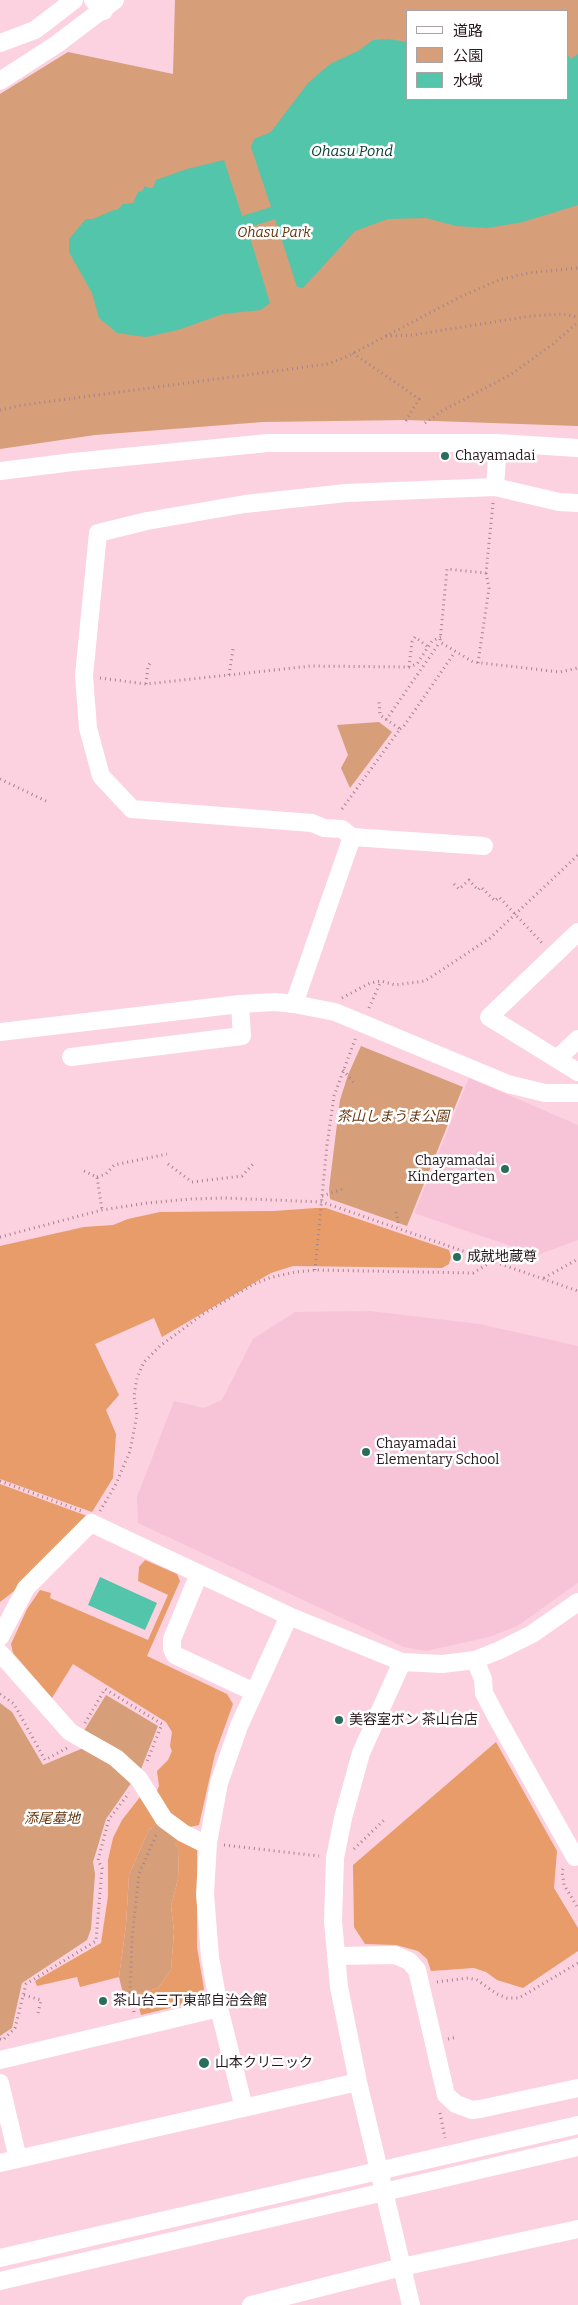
<!DOCTYPE html>
<meta charset="utf-8">
<style>
body{margin:0}
#map{position:relative;width:578px;height:2305px;overflow:hidden;background:#fcd1e0;font-family:Bitter,"Noto Sans JP",serif}
canvas{display:block}
.legend{position:absolute;left:406px;top:10px;width:162px;height:90px;box-sizing:border-box;background:#fff;border:1px solid #a9a3a5;margin:0;padding:6px 9px;list-style:none;font-size:15px;color:#291a1f}
.legend li{display:flex;align-items:center;gap:10px;height:25px}
.legend b{width:25px;border:1px solid #a9a3a5}
</style>
<div id="map">
<canvas width="578" height="2305"></canvas>
<ul class="legend">
<li><b style="height:6px;background:#fff"></b>道路</li>
<li><b style="height:14px;background:#d69e79"></b>公園</li>
<li><b style="height:14px;background:#52c5aa"></b>水域</li>
</ul>
</div>
<script>
const context = document.querySelector('canvas').getContext('2d');
context.lineJoin = 'round';
function fill(path, color) { context.fillStyle = color; context.fill(path, 'evenodd'); }
const shape = rows => new Path2D(rows.map(r => 'M' + r).join(''));
function trace(path, color, width, dash) { context.strokeStyle = color; context.lineWidth = width; context.lineCap = dash ? 'butt' : 'round'; context.setLineDash(dash || []); context.stroke(path); }
function write(font, color, halo, rows, align = 'center') {
  context.font = font + ' Bitter,"Noto Sans JP",serif'; context.lineWidth = 5; context.setLineDash([]); context.textBaseline = 'middle'; context.strokeStyle = halo; context.fillStyle = color; for (const [text, x, y, turn = 0] of rows) {
    context.save(); context.translate(x, y); context.rotate((+turn || 0) * Math.PI / 180); context.textAlign = isNaN(turn) ? turn : align; if (halo) context.strokeText(text, 0, 0); context.fillText(text, 0, 0); context.restore();
  }
}
fill(shape([
 [469,1078,578,1125,578,1240,537,1255,414,1213],
 [370,1311,479,1324,578,1346,578,1583,517,1626,489,1637,426,1651,404,1647,138,1523,137,1497,174,1401,204,1408,222,1400,253,1339,295,1312]
]), '#f6c4d6');
fill(shape([
 [175,0,578,0,578,426,406,420,263,422,95,435,0,449,0,94,68,52,173,74],
 [407,11,567,11,567,99,407,99],
 [379,722,392,732,350,788,341,768,348,755,337,725],
 [361,1046,463,1087,407,1226,330,1199,329,1189,340,1100,348,1075],
 [106,1695,158,1726,141,1769,106,1819,93,1862,95,1874,91,1929,87,1940,22,1983,12,2028,0,2036,0,1703,12,1712,43,1765,88,1746,82,1734],
 [157,1822,175,1838,175,1843,179,1849,178,1879,171,1906,174,1931,171,1970,158,1988,124,1998,119,1977,126,1925,129,1875,149,1829,153,1828]
]), '#d69e79');
fill(shape([
 [316,1208,326,1208,449,1250,451,1257,449,1264,442,1268,293,1266,271,1273,162,1337,154,1318,95,1344,119,1395,106,1410,116,1434,113,1478,92,1512,0,1479,0,1246,84,1227,113,1225,128,1219,160,1212,274,1211],
 [0,1484,90,1517,22,1585,0,1602],
 [145,1560,177,1574,180,1581,147,1656,227,1694,233,1704,215,1754,199,1825,190,1827,183,1826,168,1811,156,1793,159,1786,157,1771,168,1760,172,1751,170,1746,172,1732,166,1722,73,1664,52,1698,13,1653,11,1644,27,1609,40,1590,51,1593,50,1598,148,1640,168,1595,138,1581,139,1567],
 [496,1742,557,1851,554,1888,578,1928,578,1951,523,1988,497,1980,486,1972,474,1968,431,1971,427,1959,418,1951,396,1945,365,1944,354,1927,353,1865],
 [140,1797,157,1822,153,1828,149,1829,129,1875,126,1925,119,1977,80,1987,77,1977,37,1986,35,1981,101,1943,108,1896,108,1860,113,1838,122,1820],
 [175,1838,189,1844,197,1850,197,1947,204,1989,195,2002,141,2015,137,2000,138,1994,158,1988,171,1970,174,1931,171,1906,178,1879,179,1849,175,1843]
]), '#e79c69');
fill(shape([
 [389,39,407,42,407,99,567,99,567,54,571,59,578,54,578,205,523,222,487,228,456,226,426,218,388,219,355,231,303,288,297,287,275,219,247,228,270,303,261,310,223,314,178,330,146,337,117,333,99,318,92,293,69,252,69,239,86,219,93,219,114,210,117,210,123,204,133,203,138,192,142,191,145,186,148,188,153,188,156,180,187,169,224,160,242,216,271,207,251,147,254,139,271,132,308,83,330,64,358,51,373,40],
 [100,1577,157,1603,145,1630,88,1605]
]), '#52c5aa');
trace(shape([
 [386,336,413,335,531,316,563,314,578,317],
 [353,353,419,399,404,424],
 [0,410,23,405,328,364,348,356,462,296,499,280,528,273,578,268],
 [425,423,442,411,510,375,553,344,578,322],
 [493,503,486,573,447,569,440,642,473,662,560,672,578,668],
 [478,663,489,588,486,573],
 [409,667,412,642,415,637,428,647],
 [229,675,233,649],
 [100,678,146,684,311,666,409,667,417,664,432,641,441,637],
 [146,684,148,666,151,662],
 [386,720,440,642],
 [400,729,404,726,455,652],
 [0,779,46,801],
 [342,809,400,729,380,715,379,702],
 [454,884,459,889,469,880,478,890,481,887,495,901,499,897,543,944],
 [342,998,370,983,381,981,395,985,425,981,490,938,578,855],
 [369,1008,381,981],
 [343,1070,354,1083],
 [168,1164,192,1182,242,1176,253,1164],
 [84,1171,97,1177,102,1210],
 [97,1177,106,1174,114,1165,167,1154],
 [322,1196,343,1189],
 [396,1212,399,1227],
 [0,1237,102,1210,147,1203,191,1199,224,1198,322,1202,578,1291],
 [315,1270,327,1145,334,1096,356,1037],
 [544,1278,578,1259],
 [0,1481,81,1511],
 [100,1511,116,1484,130,1451,137,1415,134,1396,137,1378,144,1362,160,1346,203,1314,254,1284,272,1277,296,1272,315,1270,473,1273,491,1262],
 [0,1694,14,1704,45,1760,67,1748],
 [85,1723,105,1689,162,1724,146,1764],
 [224,1845,319,1856],
 [354,1849,384,1820],
 [563,1869,562,1871,564,1885,578,1908],
 [437,1982,468,1978,477,1980,497,1994,507,1998,519,1998,578,1963],
 [24,1995,41,2000,38,2013,41,2012],
 [134,2012,130,1994,132,1938,139,1874,157,1833],
 [0,2039,3,2040,15,2028,26,1984,96,1941,102,1868,98,1860,109,1819,129,1793],
 [448,2039,457,2037],
 [440,2113,445,2138]
]), '#a4848f', 3, [1, 4]);
trace(shape([
 [93,0,104,11],
 [0,43,35,30,74,0],
 [0,81,57,44,115,0],
 [0,471,73,462,268,443,498,443,578,448],
 [495,487,498,443],
 [352,837,484,846],
 [578,932,489,1017,578,1072],
 [294,1004,352,837,342,829,324,828,312,823,132,809,101,776,88,728,84,676,98,533,147,521,245,504,346,493,495,487,559,502,578,503],
 [0,1032,240,1004,275,1002,294,1004,335,1012,508,1084,545,1093,578,1093],
 [71,1057,242,1036,240,1004],
 [557,1059,578,1039],
 [199,1574,172,1639,172,1649,175,1655,254,1692],
 [0,1637,26,1588,91,1523,289,1616,402,1662,442,1664,475,1660,500,1650,532,1634,578,1602],
 [0,1653,70,1732,116,1758,139,1779,164,1819,183,1833,199,1841,208,1843],
 [475,1660,483,1679,484,1693,497,1718,575,1857,578,1856],
 [402,1662,361,1753,343,1818,335,1858,333,1921,339,1987,358,2082,411,2305],
 [336,1956,395,1955,409,1961,417,1970,446,2095,456,2104,472,2110,480,2109,578,2088],
 [0,2060,219,2008],
 [0,2083,18,2159],
 [244,2108,219,2008,210,1957,205,1894,208,1843,219,1783,239,1726,289,1616],
 [0,2163,358,2082],
 [0,2258,578,2125],
 [0,2281,578,2147],
 [251,2305,402,2267,578,2229]
]), '#fff', 18);
for (const [x, y, r, color] of [
 [445,456,5,"#2b6d5d"],
 [505,1169,5,"#2b6d5d"],
 [457,1257,5,"#2b6d5d"],
 [366,1452,5,"#2b6d5d"],
 [339,1720,5,"#2b6d5d"],
 [103,2001,5,"#2b6d5d"],
 [204,2063,6,"#2b6d5d"]
]) { const dot = new Path2D(); dot.arc(x, y, r, 0, 2 * Math.PI); context.fillStyle = color; context.fill(dot); trace(dot, '#fff', 2); }
write('italic 14px', '#66360f', '#fff', [
 ["Ohasu Park",274,233],
 ["茶山しまうま公園",393,1117],
 ["添尾墓地",52,1819]
]);
write('14px', '#291a1f', '#fff', [
 ["Chayamadai",455,456],
 ["Chayamadai",495,1161,"right"],
 ["Kindergarten",495,1177,"right"],
 ["成就地蔵尊",467,1257],
 ["Chayamadai",376,1444],
 ["Elementary School",376,1460],
 ["美容室ボン 茶山台店",349,1720],
 ["茶山台三丁東部自治会館",113,2001],
 ["山本クリニック",215,2063]
], 'left');
write('italic 15px', '#0b3f34', '#fff', [
 ["Ohasu Pond",352,152]
]);
</script>
